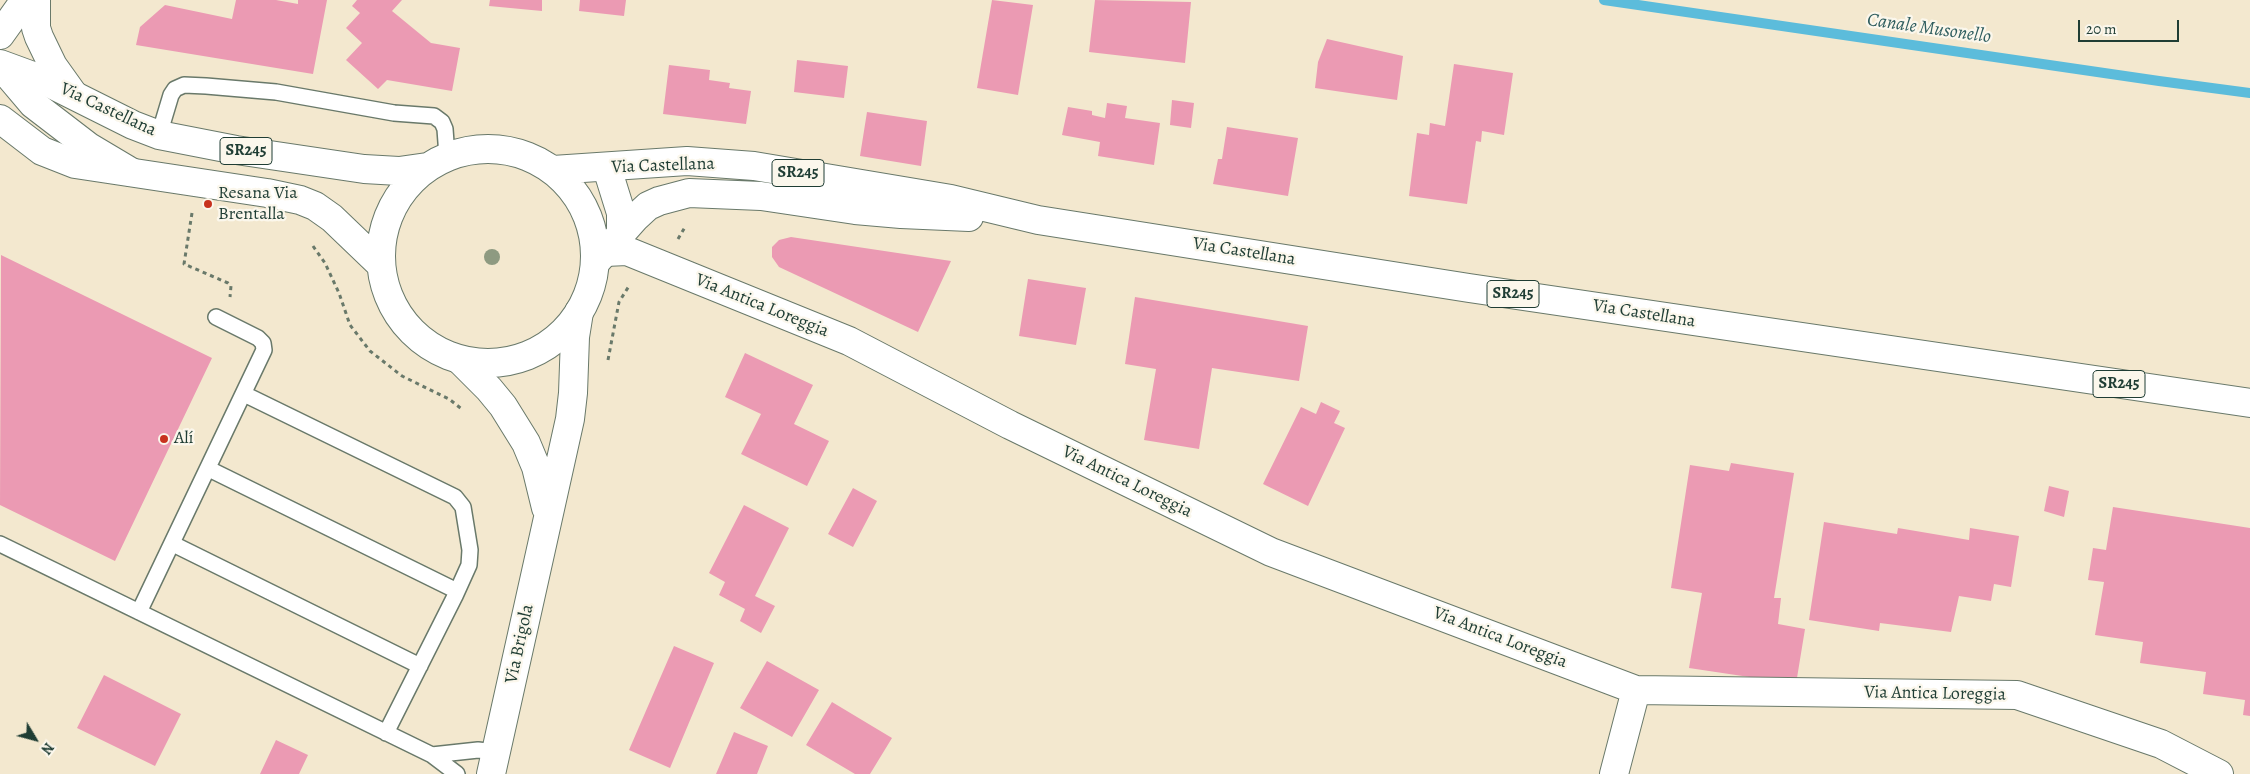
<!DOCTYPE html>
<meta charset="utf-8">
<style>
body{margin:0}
#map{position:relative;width:2250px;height:774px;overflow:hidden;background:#f3e8cf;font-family:Alegreya,serif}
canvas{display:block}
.north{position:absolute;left:10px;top:714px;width:50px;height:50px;-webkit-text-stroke:4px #fbf7ec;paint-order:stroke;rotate:127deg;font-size:14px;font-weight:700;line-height:20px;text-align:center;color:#1f3d34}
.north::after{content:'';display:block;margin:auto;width:18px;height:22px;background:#1f3d34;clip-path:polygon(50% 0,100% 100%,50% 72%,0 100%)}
.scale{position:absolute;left:2078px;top:20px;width:101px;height:22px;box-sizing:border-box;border:2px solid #1f3d34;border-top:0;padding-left:6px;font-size:15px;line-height:18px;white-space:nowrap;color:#1f3d34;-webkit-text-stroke:4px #fbf7ec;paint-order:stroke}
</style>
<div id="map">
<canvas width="2250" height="774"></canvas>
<div class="north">N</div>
<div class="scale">20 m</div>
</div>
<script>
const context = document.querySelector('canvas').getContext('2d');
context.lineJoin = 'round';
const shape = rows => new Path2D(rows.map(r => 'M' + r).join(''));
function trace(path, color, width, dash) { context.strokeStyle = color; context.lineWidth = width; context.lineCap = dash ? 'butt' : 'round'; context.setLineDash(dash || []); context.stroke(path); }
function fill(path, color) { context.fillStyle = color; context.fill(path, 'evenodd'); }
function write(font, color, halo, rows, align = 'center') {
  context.font = font + ' Alegreya,serif'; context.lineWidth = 4.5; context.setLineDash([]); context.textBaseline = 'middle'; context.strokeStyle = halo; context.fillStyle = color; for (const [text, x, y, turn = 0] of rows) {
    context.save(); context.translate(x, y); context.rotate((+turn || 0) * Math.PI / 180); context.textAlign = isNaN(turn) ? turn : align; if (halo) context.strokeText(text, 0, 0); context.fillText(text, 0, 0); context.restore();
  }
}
trace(shape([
 [1604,0,2159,81,2250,93]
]), '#5cbcdb', 10);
fill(shape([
 [236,0,276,0,298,4,298,0,327,0,313,74,136,45,140,27,165,5,232,19],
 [357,0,402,0,392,11,431,43,460,48,452,91,387,80,378,89,346,60,362,43,346,28,360,13,352,6],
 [490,0,542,0,542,11,489,6],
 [580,0,626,0,624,16,579,11],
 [992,0,1033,5,1018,95,977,88],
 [1095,0,1191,2,1185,63,1089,52],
 [1327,39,1403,56,1397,100,1315,88,1318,62],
 [797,60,848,66,844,98,794,92],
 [1454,64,1513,73,1504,135,1482,131,1481,142,1476,141,1467,204,1409,196,1417,133,1429,135,1430,123,1445,126],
 [669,65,710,70,709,80,730,83,729,88,751,91,746,124,663,114],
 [1172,100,1194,103,1191,128,1170,125],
 [1107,103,1127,106,1125,118,1160,123,1154,165,1098,156,1100,142,1062,135,1068,107,1092,111,1092,115,1105,118],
 [867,112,927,121,921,166,860,156],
 [1227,127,1298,138,1288,196,1213,184,1218,159,1222,159],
 [791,237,951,261,918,332,779,267,772,257,772,247,779,240],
 [1,255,212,358,115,561,0,505],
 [1028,279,1086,288,1076,345,1019,336],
 [1135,297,1308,326,1299,381,1212,368,1199,449,1144,440,1156,369,1125,364],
 [745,353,813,385,794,424,829,441,807,486,741,454,761,414,725,397],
 [1321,402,1340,411,1334,423,1345,428,1308,506,1263,484,1301,407,1316,414],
 [1731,463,1794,473,1774,598,1781,598,1778,624,1805,629,1796,684,1689,668,1702,593,1671,588,1690,465,1729,471],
 [2049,486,2069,491,2064,517,2044,511],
 [853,488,877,501,853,547,828,534],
 [744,505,789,528,755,596,775,606,761,633,740,621,745,609,719,595,725,582,709,573],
 [2113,507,2250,528,2250,716,2243,715,2245,700,2203,694,2206,672,2140,663,2143,642,2095,635,2104,582,2088,580,2093,548,2106,550],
 [1824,522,1897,534,1898,528,1969,540,1970,528,2019,536,2011,587,1994,584,1991,601,1959,596,1951,632,1880,623,1879,631,1809,620],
 [674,646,714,663,670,768,629,750],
 [767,661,819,690,792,737,740,708],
 [104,675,181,714,155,766,77,728],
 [832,702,892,738,870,774,855,774,806,745],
 [734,732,768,746,757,774,716,774],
 [276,740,308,755,299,774,260,774]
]), '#eb9ab3');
const service = shape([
 [159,135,171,95,175,89,184,85,206,86,276,92,394,113,434,116,442,122,445,129,447,156],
 [244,394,455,497,463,507,470,550,469,565,455,596,386,733],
 [209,469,457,591],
 [0,544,432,755,457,774],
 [173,544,420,666],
 [139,612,264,350,263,343,258,338,216,317],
 [432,755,478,750,496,752]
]);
const minor = shape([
 [36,0,36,28,39,37,53,66,73,94],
 [0,35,25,0],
 [0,65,33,104,89,147,131,172],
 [607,168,621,213,621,243,624,248],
 [605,252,627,251,849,341,1010,425,1271,552,1636,690,2017,695,2161,744,2219,774],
 [1614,774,1636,690]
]);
const tertiary = shape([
 [460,360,489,389,503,406,526,443,536,467,546,508],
 [491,774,570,419,573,393,575,337,579,312]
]);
const primary = shape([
 [0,64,41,79,133,125,159,135,236,150,364,169,399,171,427,167],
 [0,119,42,151,75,164,267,193,300,200,315,206,332,218,380,264],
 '381 256a107 107 0 1 1 214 0a107 107 0 1 1-214 0Z',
 [553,170,687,161,754,166,951,199,1038,220,1469,288,2250,403],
 [595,263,635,218,648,206,659,201,689,193,761,196,855,210,901,214,969,217]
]);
trace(service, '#69796a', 18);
trace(minor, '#69796a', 30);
trace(tertiary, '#69796a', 30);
trace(primary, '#69796a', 30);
trace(shape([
 [192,213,184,264,228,283,231,286,230,297],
 [678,239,685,227],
 [313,246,325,263,339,293,350,325,370,351,402,376,449,399,463,410],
 [608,360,619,302,629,286]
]), '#69796a', 3, [4, 4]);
trace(service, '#fff', 15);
trace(minor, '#fff', 28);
trace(tertiary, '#fff', 28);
trace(primary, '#fff', 28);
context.fillStyle = '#8e9a81';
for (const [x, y] of [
 [492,257]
]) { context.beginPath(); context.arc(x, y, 8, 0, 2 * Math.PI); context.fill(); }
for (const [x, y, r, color] of [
 [208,204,5,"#c8321e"],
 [164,439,5,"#c8321e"]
]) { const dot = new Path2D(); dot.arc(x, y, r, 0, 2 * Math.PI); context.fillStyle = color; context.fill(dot); trace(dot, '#fbf7ec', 2); }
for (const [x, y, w] of [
 [246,151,52],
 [798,173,52],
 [1513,294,52],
 [2119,384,52]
]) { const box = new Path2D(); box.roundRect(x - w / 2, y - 13.5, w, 27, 4); context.fillStyle = '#fbf7ec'; context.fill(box); trace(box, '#1f3d34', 1); }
write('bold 16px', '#1f3d34', null, [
 ["SR245",246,151],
 ["SR245",798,173],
 ["SR245",1513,294],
 ["SR245",2119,384]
]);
write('18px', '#1f3d34', '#fbf7ec', [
 ["Via Castellana",108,110,25],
 ["Via Castellana",663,166,-2],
 ["Via Castellana",1244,252,9],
 ["Via Antica Loreggia",762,306,22],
 ["Via Castellana",1644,314,9],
 ["Via Antica Loreggia",1127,482,26],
 ["Via Antica Loreggia",1500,638,21],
 ["Via Brigola",520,644,-78],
 ["Via Antica Loreggia",1935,694,1]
]);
write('18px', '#1f3d34', '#fbf7ec', [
 ["Resana Via",218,194],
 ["Brentalla",218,215],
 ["Alí",174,439]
], 'left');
write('italic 19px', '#2e5d5e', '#fbf7ec', [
 ["Canale Musonello",1929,29,8]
]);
</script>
